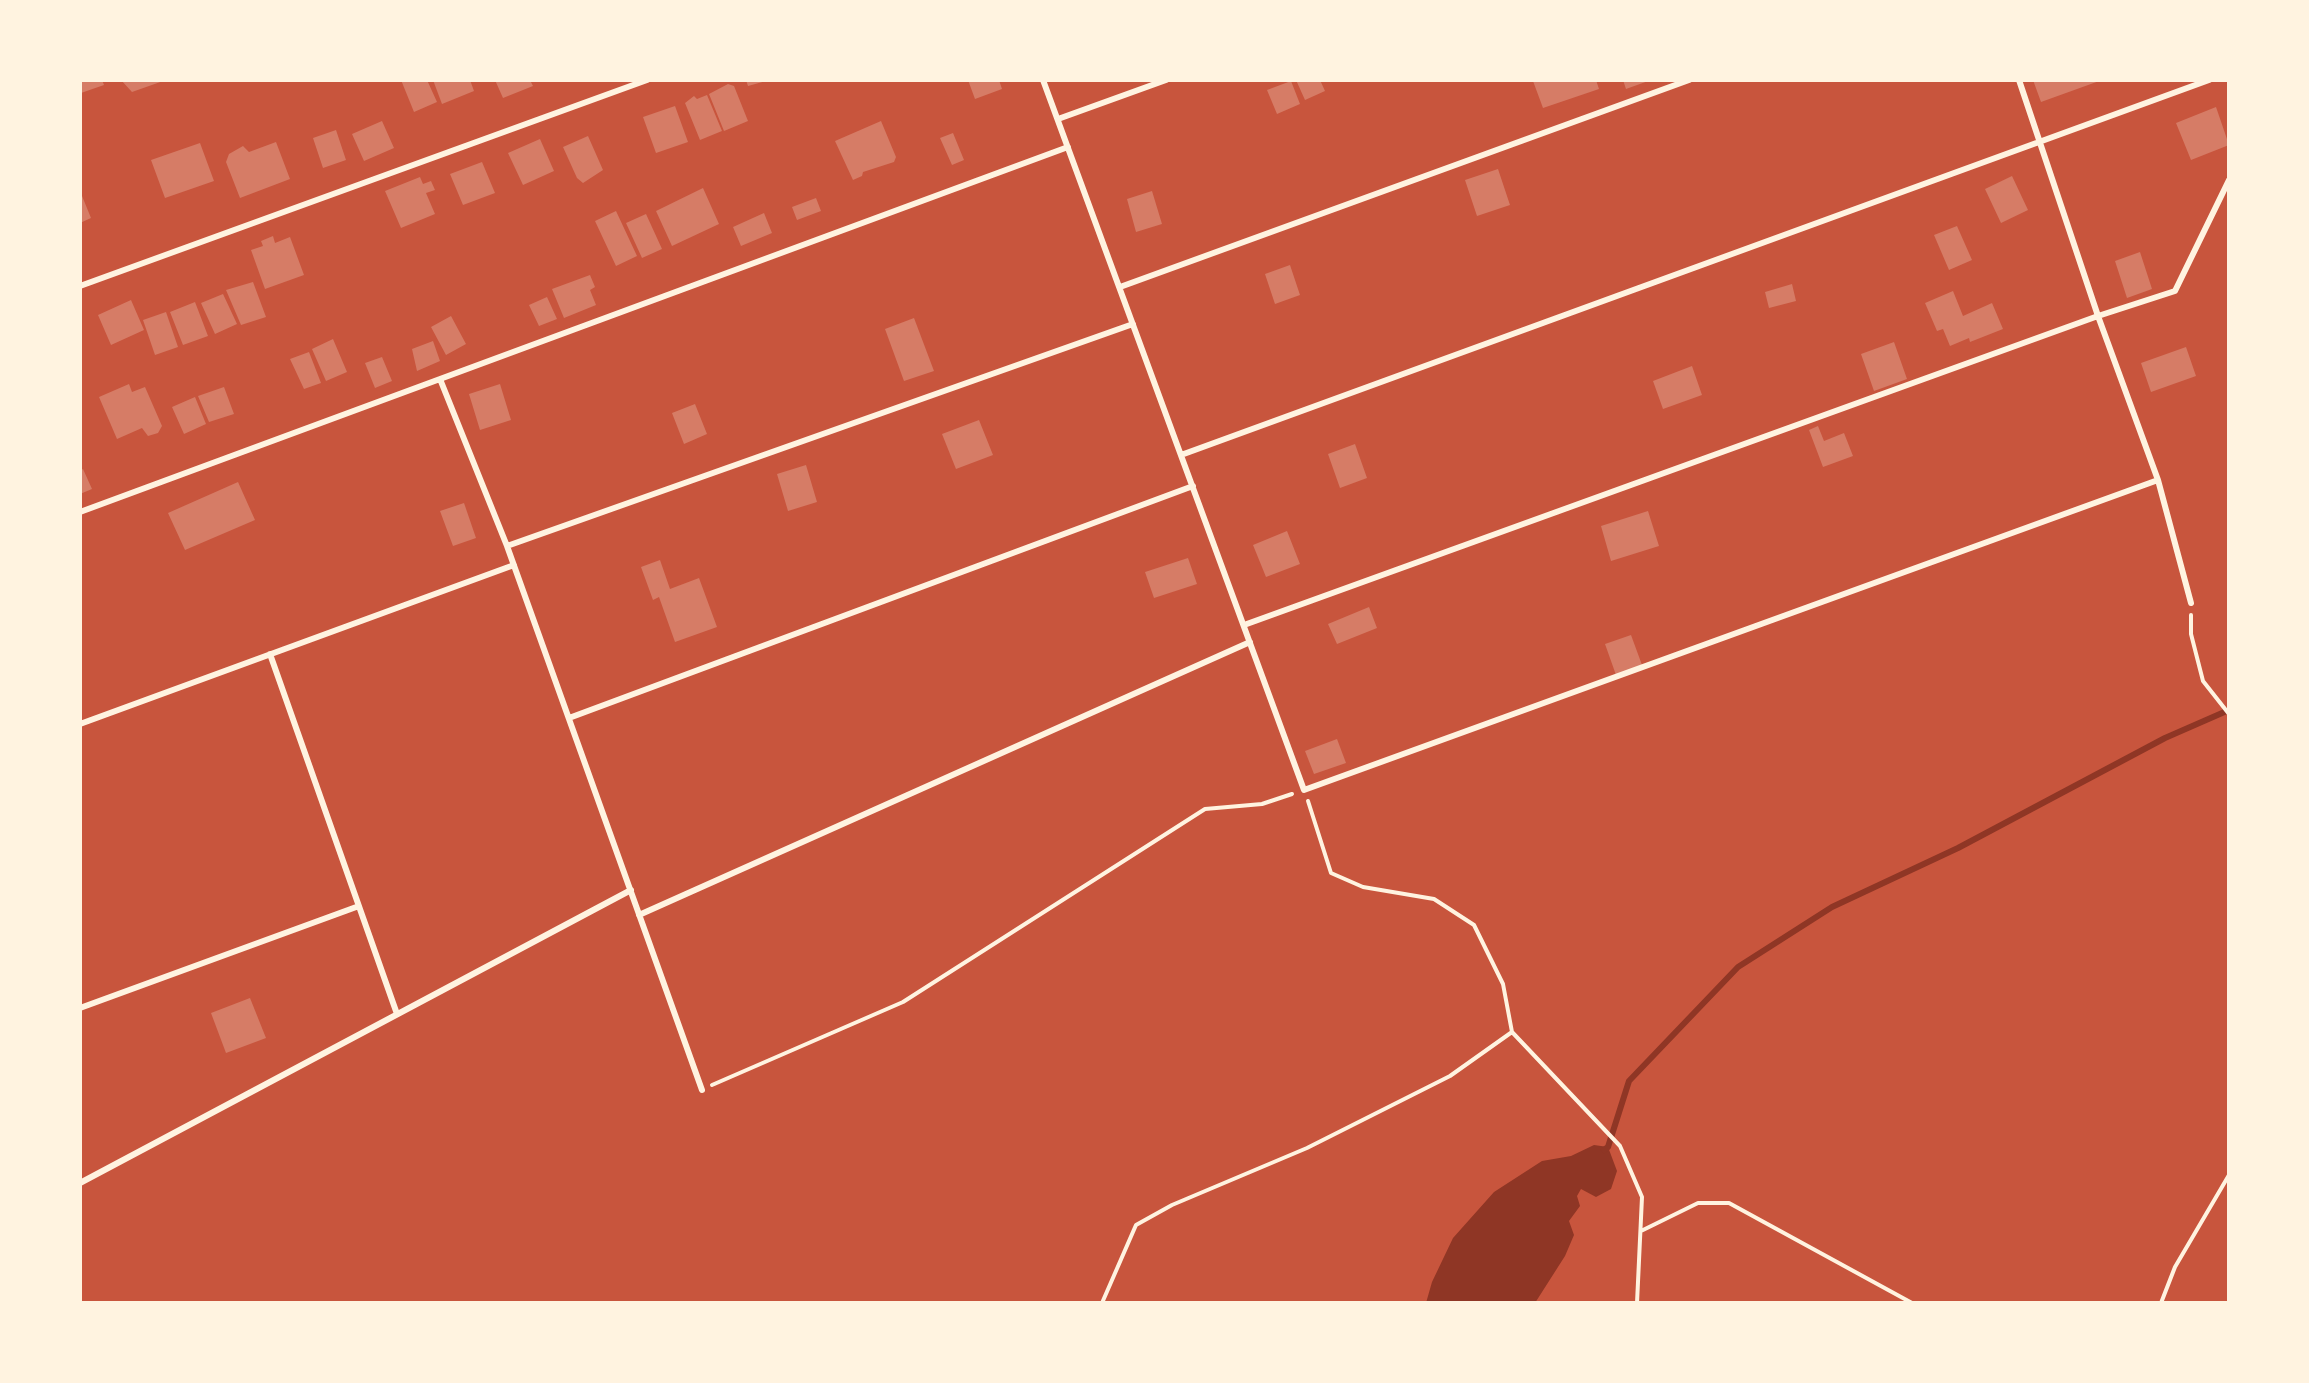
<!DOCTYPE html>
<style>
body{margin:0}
#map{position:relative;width:2309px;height:1383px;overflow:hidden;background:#c8553d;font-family:"Work Sans",sans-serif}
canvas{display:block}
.frame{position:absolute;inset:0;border:82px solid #fff3e0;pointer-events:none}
</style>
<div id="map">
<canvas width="2309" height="1383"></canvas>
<div class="frame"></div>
</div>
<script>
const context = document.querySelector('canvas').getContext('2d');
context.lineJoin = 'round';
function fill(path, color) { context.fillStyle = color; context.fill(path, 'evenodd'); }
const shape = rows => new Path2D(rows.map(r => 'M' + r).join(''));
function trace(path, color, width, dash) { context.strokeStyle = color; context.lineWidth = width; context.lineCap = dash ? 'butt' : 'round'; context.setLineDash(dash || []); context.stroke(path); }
fill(shape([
 [1594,1145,1608,1147,1617,1171,1611,1189,1596,1197,1581,1189,1577,1196,1580,1206,1569,1221,1574,1235,1565,1256,1535,1303,1426,1303,1432,1282,1453,1238,1494,1192,1542,1161,1571,1156]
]), '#8f3625');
trace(shape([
 [1604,1150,1608,1147,1629,1081,1738,967,1832,907,1958,848,2165,738,2229,710]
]), '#8f3625', 6);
fill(shape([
 [80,80,102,80,104,85,81,93],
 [121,80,166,80,132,92],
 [401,80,427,80,437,102,414,112],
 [433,80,470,80,474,91,442,104],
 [495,80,530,80,533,86,503,98],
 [746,80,766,80,766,81,748,86],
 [968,80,999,80,1002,89,975,99],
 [1296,80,1320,80,1325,91,1305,100],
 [1596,80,1599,89,1543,108,1533,81],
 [1623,80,1651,80,1626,89],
 [2033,80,2102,80,2041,102],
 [1291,81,1300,104,1277,114,1267,90],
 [728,84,734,86,748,121,724,131,709,94],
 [707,95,722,131,700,140,685,103,694,96,697,99],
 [675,106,688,142,656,153,643,117],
 [2216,107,2229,145,2191,160,2176,123],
 [382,121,394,148,364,161,352,134],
 [881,121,896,157,894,162,863,172,862,176,853,180,835,141],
 [336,130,346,160,323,168,313,138],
 [953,133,964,160,952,165,940,138],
 [588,136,603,170,583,183,577,178,563,147],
 [540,139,554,171,523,185,508,153],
 [276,142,290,179,240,198,226,162,229,154,243,146,249,152],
 [200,143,214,181,165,198,151,160],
 [482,162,495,193,463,205,450,174],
 [1498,169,1510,205,1477,216,1465,180],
 [2012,176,2028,210,2001,223,1985,189],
 [420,177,423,184,431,181,435,190,426,193,435,214,401,228,385,191],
 [703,188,719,224,672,246,656,211],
 [80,191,91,218,80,223],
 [1152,191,1162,224,1136,232,1127,199],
 [816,198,821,211,797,220,792,207],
 [616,211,637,256,616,266,595,221],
 [764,213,772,233,741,246,733,227],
 [646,214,662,249,642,258,626,223],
 [1957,226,1972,260,1949,270,1934,235],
 [273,236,275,243,290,237,304,275,265,289,251,250,263,246,261,241],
 [2140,252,2152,289,2127,298,2115,261],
 [1290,265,1300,295,1275,304,1265,274],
 [590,275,595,287,590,290,596,305,564,318,552,289],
 [253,282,266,317,241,325,226,290],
 [1792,284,1796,301,1769,308,1765,292],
 [1953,291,1963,316,1992,303,2003,329,1970,342,1969,338,1950,346,1943,329,1937,331,1925,303],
 [223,294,237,324,215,334,201,303],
 [547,297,557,319,539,326,529,305],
 [131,300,144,330,111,345,98,315],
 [195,302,208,336,183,345,170,312],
 [166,312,178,347,155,355,143,320],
 [451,316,466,344,446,355,431,327],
 [914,318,934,371,904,381,885,329],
 [333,339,347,372,326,381,312,349],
 [433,341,440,361,417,371,412,349],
 [1894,342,1907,379,1874,391,1861,354],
 [2186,347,2196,376,2151,392,2141,363],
 [309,352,321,383,304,389,290,359],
 [382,357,392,381,375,388,365,363],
 [1692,366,1702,395,1663,409,1653,381],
 [129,384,132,392,145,387,162,426,158,433,148,436,142,428,117,439,99,397],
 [500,384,511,420,480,430,469,394],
 [224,387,234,414,209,422,198,396],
 [195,397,206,424,184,434,172,407],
 [695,404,707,434,684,444,672,413],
 [979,420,993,455,956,469,942,434],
 [1818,426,1824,441,1844,433,1853,456,1823,467,1809,430],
 [1355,444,1367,478,1340,488,1328,454],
 [806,465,817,502,788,511,777,474],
 [83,469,92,489,80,494,80,471],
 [238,482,255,520,185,550,168,513],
 [464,503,476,538,453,546,440,511],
 [1648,511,1659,546,1611,561,1601,526],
 [1287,531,1300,564,1266,577,1253,545],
 [1188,558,1197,584,1154,598,1145,572],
 [660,560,670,589,699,578,717,627,675,642,659,597,653,600,641,567],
 [1369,607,1377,628,1337,644,1328,624],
 [1631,635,1642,665,1616,675,1605,644],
 [1337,739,1346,763,1314,774,1305,751],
 [250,998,266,1038,226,1053,211,1013]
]), '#d67c66');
trace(shape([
 [2191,615,2191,634,2203,681,2229,714],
 [1512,1032,1620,1146,1642,1197,1637,1303],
 [712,1085,903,1002,1205,809,1262,804,1292,794],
 [1641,1231,1698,1203,1729,1203,1912,1303],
 [1102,1303,1136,1225,1172,1205,1307,1148,1450,1076,1512,1032,1503,984,1474,925,1434,899,1363,887,1331,873,1308,801],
 [2161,1303,2175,1267,2229,1175]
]), '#fff3e0', 4);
trace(shape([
 [1043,80,1304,790,2158,480],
 [2019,80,2098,316,2158,480,2191,603],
 [1058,119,1166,80],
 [80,286,647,80],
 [1120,287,1689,80],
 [440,379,507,546,702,1090],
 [1181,455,2209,80],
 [80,512,1068,147],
 [507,546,1133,324],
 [1244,625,2098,316,2175,291,2229,180],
 [270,654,397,1014],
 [569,718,1193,486],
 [80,724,514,565],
 [639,915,1250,642],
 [80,1008,359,906],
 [80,1183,631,890]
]), '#fff3e0', 6);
</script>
